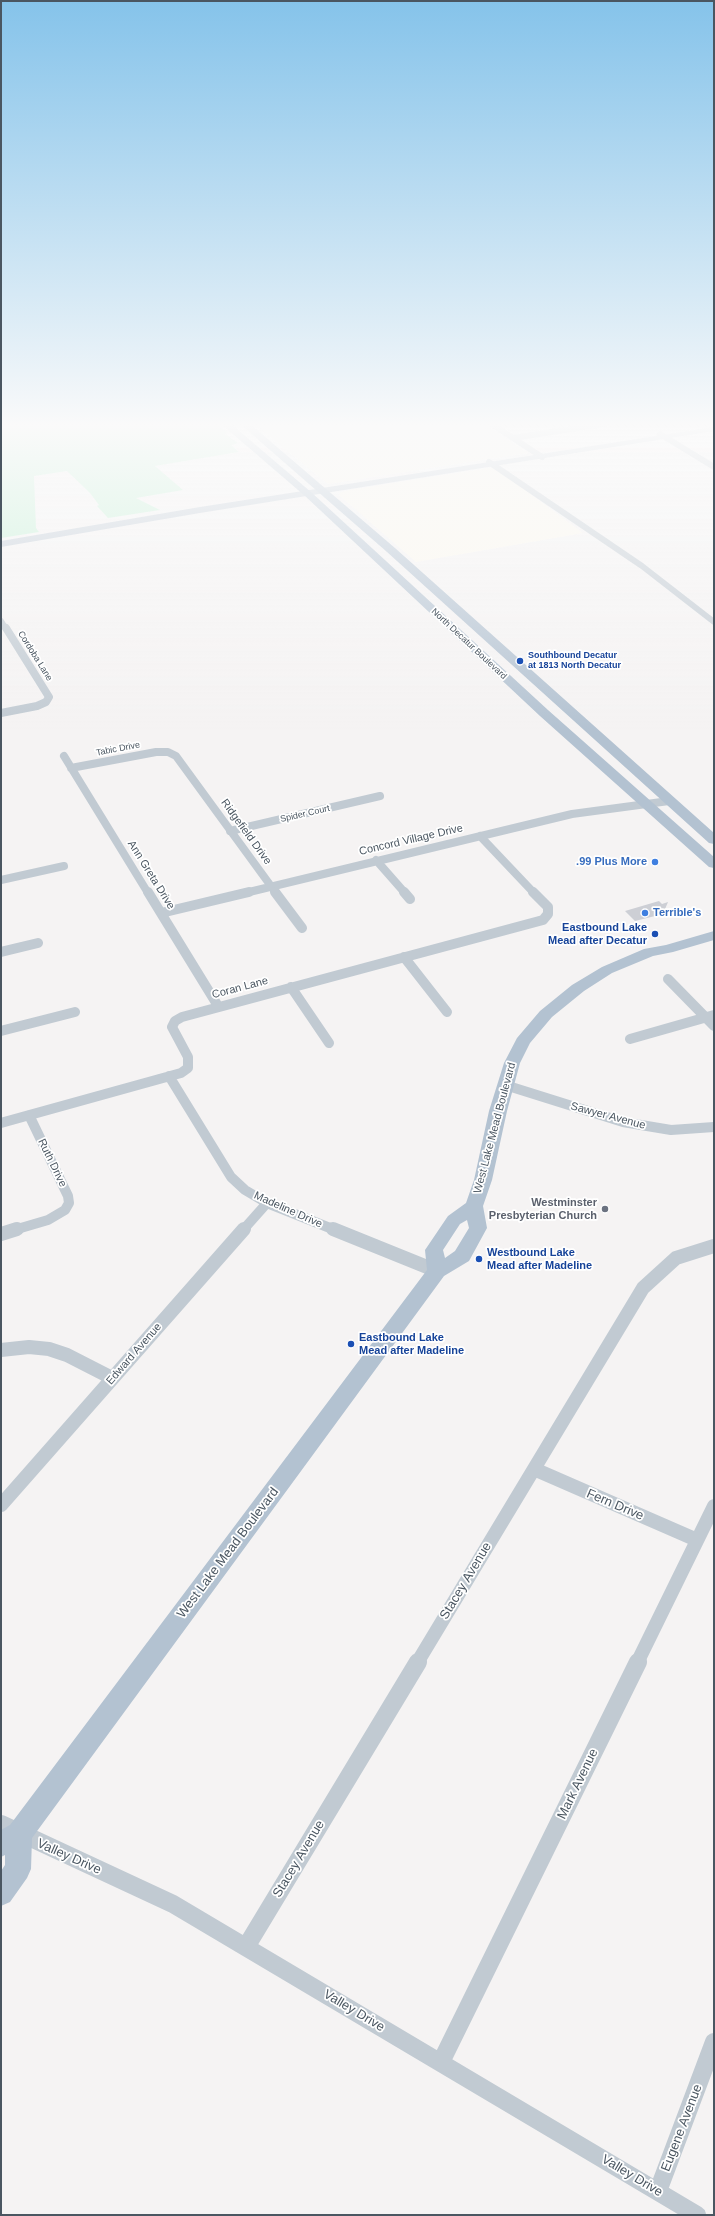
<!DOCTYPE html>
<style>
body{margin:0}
#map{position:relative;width:715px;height:2216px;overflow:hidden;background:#f5f3f3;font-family:Arial,sans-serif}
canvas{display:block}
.frame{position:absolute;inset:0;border:2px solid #4a5661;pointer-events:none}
</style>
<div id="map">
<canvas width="715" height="2216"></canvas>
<div class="frame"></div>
</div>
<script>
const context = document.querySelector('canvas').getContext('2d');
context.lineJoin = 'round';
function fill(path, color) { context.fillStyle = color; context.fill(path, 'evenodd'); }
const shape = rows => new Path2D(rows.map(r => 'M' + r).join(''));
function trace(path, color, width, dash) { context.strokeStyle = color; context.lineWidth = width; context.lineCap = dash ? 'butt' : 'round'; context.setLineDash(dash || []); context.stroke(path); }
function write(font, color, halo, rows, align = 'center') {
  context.font = font + ' Arial,sans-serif'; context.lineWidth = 3.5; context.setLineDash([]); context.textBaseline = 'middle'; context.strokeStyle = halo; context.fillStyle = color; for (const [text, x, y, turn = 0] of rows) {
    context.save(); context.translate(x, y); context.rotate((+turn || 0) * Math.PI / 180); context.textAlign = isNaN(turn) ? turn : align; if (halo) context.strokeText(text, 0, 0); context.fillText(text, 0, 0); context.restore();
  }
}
fill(shape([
 [253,423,483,423,528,453,328,484],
 [489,468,495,468,583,533,416,562,339,495,341,492,350,490]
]), '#fdf9ef');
fill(shape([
 [1,423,216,423,227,432,225,434,238,443,231,445,239,452,155,466,183,490,136,498,160,510,108,518,97,506,99,505,90,493,67,471,34,476,36,528,39,532,1,538]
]), '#c3f1d5');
fill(shape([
 [659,901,662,904,668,902,663,914,635,921,625,911]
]), '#cdcfd5');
trace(shape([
 [490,423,542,457],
 [660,434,714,467],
 [513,438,610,423],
 [489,462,642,566,714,622],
 [1,621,6,629]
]), '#c1cad2', 6);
trace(shape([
 [1,713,37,706,46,702,49,697,6,628],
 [64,756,148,893],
 [71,768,156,752,168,752,176,756,276,893],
 [230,831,380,796],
 [480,836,534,893],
 [376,860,405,893],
 [1,880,64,866],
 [245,893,572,814,669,801]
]), '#c1cad2', 8);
trace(shape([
 [148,892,218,1006],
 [275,892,302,928],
 [404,892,410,899],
 [161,913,249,892],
 [1,952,38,943],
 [404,957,447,1012],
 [668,979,714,1026],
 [291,987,329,1043],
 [1,1031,75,1012],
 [630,1039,714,1015],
 [169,1076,231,1177,245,1190,267,1203,335,1230],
 [505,1085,623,1122,671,1130,714,1127],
 [1,1123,181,1073,188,1068,188,1057,172,1027,175,1021,182,1017,543,920,548,914,548,907,533,892],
 [14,1230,48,1220,65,1210,69,1203,68,1196,29,1115],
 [243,1230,267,1203]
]), '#c1cad2', 10);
trace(shape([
 [333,1229,437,1271],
 [1,1234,17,1229],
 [1,1350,29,1347,49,1349,67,1355,112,1378],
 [534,1469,697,1540],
 [1,1505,244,1229],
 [417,1663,643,1288,676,1258,714,1246],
 [637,1663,714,1506]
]), '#c1cad2', 14);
trace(shape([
 [1,1824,173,1904,697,2215],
 [246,1947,418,1662],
 [441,2062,638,1662],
 [658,2191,714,2042]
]), '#c1cad2', 18);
fill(shape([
 [714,427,714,431,200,513,1,547,1,541,200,507,714,427]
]), '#c1cbd6');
fill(shape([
 [220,423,230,423,311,492,548,710,714,857,714,868,709,867,540,716,305,496,220,423],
 [239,423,249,423,395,548,714,833,714,844,709,843,387,552,239,423],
 [714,931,714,940,673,952,653,956,612,973,584,991,552,1017,530,1043,520,1063,507,1111,492,1180,483,1206,487,1228,469,1261,444,1276,32,1838,31,1869,27,1878,10,1902,1,1906,1,1871,5,1865,5,1855,1,1857,1,1830,10,1825,427,1270,425,1250,448,1216,466,1203,474,1180,489,1111,504,1063,517,1038,540,1011,572,985,602,967,644,949,666,945,714,931],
 [467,1220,469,1228,455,1251,445,1258,443,1250,460,1224,467,1220]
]), '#b3c2d1');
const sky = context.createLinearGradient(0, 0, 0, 733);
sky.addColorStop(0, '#85c3ea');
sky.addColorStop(0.58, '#fafafa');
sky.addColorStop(1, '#fafafa00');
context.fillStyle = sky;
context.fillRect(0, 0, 715, 733);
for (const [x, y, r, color] of [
 [520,661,4,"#1a4fb4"],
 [655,862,4,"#3f7fe0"],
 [645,913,4,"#3f7fe0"],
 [655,934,4,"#1a4fb4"],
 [605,1209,4,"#6b7280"],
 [479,1259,4,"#1a4fb4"],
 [351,1344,4,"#1a4fb4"]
]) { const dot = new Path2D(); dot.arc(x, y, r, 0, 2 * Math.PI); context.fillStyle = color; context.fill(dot); trace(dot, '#fff', 1.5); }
write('9px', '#4a5661', '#fff', [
 ["North Decatur Boulevard",469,644,43],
 ["Cordoba Lane",35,656,58],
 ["Tabic Drive",118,749,-11],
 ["Spider Court",305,814,-13]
]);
write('bold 9px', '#164399', '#fff', [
 ["Southbound Decatur",528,656],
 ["at 1813 North Decatur",528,666]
], 'left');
write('11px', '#4a5661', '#fff', [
 ["Ridgefield Drive",246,832,54],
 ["Concord Village Drive",411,840,-13],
 ["Ann Greta Drive",151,875,58],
 ["Coran Lane",240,988,-15],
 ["Sawyer Avenue",608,1116,15],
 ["West Lake Mead Boulevard",495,1128,-75],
 ["Ruth Drive",52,1163,64],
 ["Madeline Drive",288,1210,24],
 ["Edward Avenue",134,1354,-49]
]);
write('bold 11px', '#366cbe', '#fff', [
 [".99 Plus More",647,862],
 ["Terrible's",653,913,"left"]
], 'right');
write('bold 11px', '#164399', '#fff', [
 ["Eastbound Lake",647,928,"right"],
 ["Mead after Decatur",647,941,"right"],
 ["Westbound Lake",487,1253],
 ["Mead after Madeline",487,1266],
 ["Eastbound Lake",359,1338],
 ["Mead after Madeline",359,1351]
], 'left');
write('bold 11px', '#5b616d', '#fff', [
 ["Westminster",597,1203],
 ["Presbyterian Church",597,1216]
], 'right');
write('13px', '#4a5661', '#fff', [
 ["Fern Drive",615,1505,23],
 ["West Lake Mead Boulevard",228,1553,-53],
 ["Stacey Avenue",466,1581,-59],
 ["Mark Avenue",578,1784,-64],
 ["Valley Drive",69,1857,24],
 ["Stacey Avenue",299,1859,-59],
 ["Valley Drive",354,2011,31],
 ["Eugene Avenue",682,2128,-69],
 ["Valley Drive",632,2176,31]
]);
</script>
